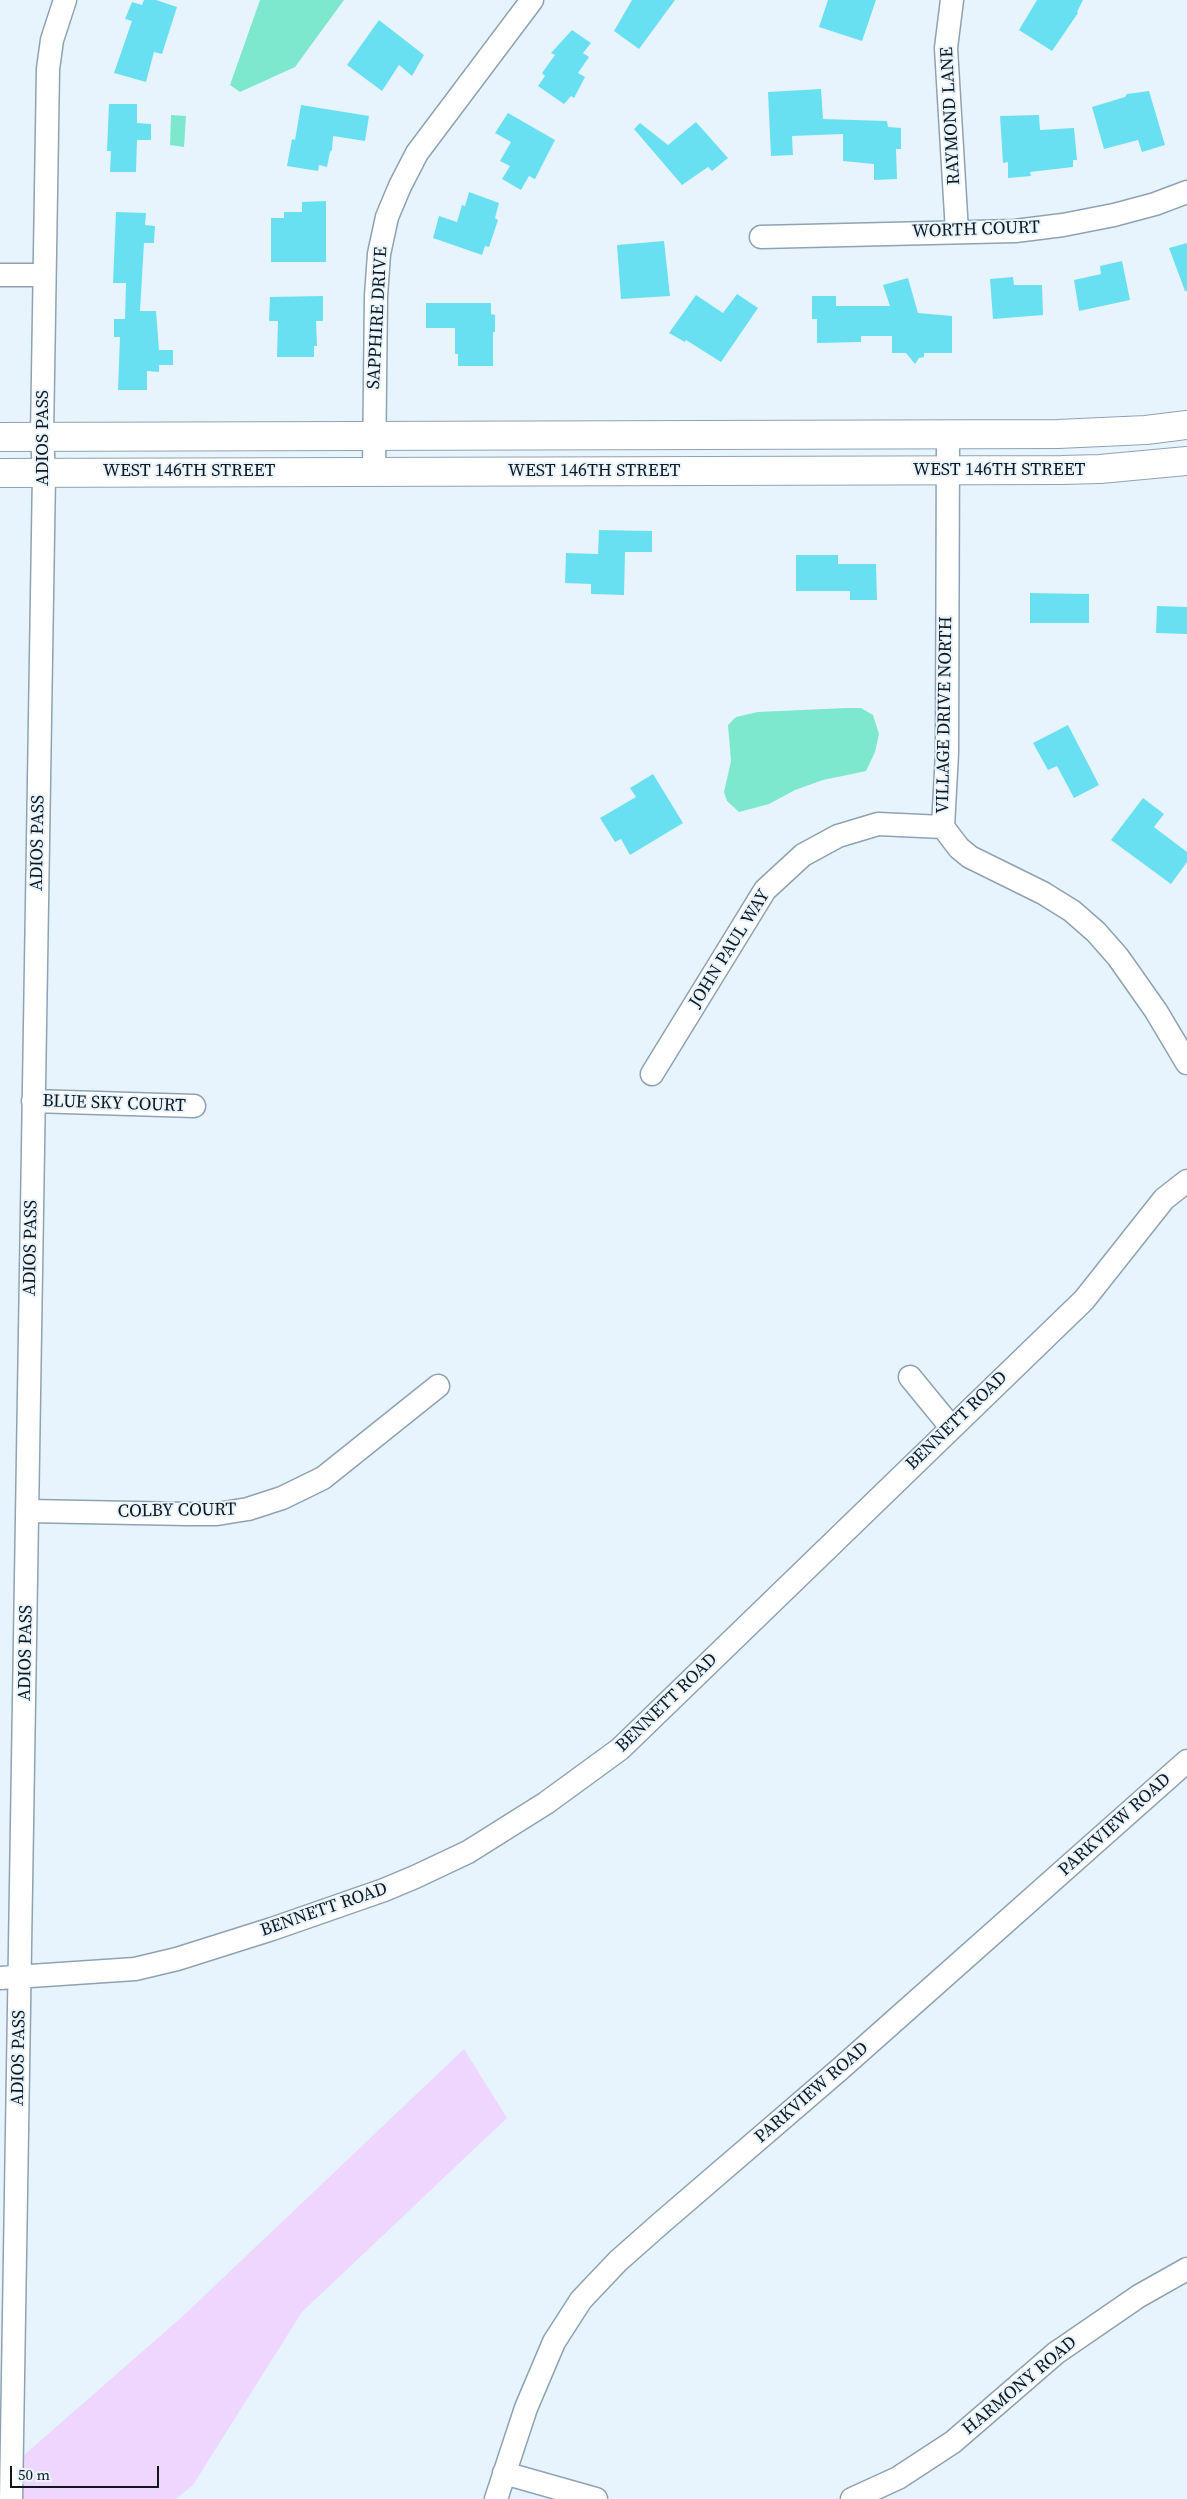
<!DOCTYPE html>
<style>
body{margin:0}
#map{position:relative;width:1187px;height:2499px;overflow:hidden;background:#e7f4fe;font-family:"Source Serif 4",serif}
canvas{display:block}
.scale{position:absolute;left:10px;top:2466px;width:149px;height:22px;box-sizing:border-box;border:2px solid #10181e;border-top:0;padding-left:6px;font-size:15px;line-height:18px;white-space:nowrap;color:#10181e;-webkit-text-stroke:4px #e7f4fe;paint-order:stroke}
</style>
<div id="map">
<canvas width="1187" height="2499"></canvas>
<div class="scale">50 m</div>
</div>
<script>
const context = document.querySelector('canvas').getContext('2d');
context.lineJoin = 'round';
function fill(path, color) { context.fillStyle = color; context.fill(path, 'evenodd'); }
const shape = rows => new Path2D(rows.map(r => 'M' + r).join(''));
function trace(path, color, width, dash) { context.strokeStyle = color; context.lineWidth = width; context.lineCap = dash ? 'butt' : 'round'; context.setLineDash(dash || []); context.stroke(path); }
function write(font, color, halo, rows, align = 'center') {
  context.font = font + ' "Source Serif 4",serif'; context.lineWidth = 4; context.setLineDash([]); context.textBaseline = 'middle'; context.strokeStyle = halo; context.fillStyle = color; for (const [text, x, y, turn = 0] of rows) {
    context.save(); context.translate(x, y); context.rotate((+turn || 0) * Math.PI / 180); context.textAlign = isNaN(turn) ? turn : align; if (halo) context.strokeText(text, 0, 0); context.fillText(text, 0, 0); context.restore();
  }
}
fill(shape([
 [464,2049,507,2118,302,2312,193,2485,176,2499,0,2499,0,2476,183,2316]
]), '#eed6ff');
fill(shape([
 [260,0,344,0,295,67,240,92,230,85],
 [171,115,186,116,184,147,170,145],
 [846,708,861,708,873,715,879,734,875,752,866,771,823,780,795,790,769,804,739,812,727,801,724,792,731,761,728,725,736,717,758,712]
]), '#7de8cb');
fill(shape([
 [144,0,156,0,177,7,162,54,154,52,146,82,114,73,132,21,125,19,132,2,142,5],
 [632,0,675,0,639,49,614,31],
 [828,0,876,0,862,41,819,27],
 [1037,0,1083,0,1077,12,1078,13,1052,51,1019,30],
 [379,20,424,55,412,76,399,65,382,91,347,65],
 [572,30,591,43,583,53,589,57,578,73,585,77,574,98,571,96,564,104,538,86,545,76,542,73,555,55,551,53],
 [821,89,823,119,887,121,888,127,901,128,901,149,896,149,897,179,874,180,874,164,843,161,843,134,792,136,793,155,771,156,768,92],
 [1149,91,1165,145,1142,152,1138,140,1104,149,1092,107,1125,97,1127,94],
 [109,104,137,104,137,123,151,124,151,140,137,140,136,172,110,172,111,151,107,151],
 [301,105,369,116,365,141,333,136,332,150,330,152,327,167,319,165,318,171,287,166,292,139,295,140],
 [508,113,555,140,535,179,529,176,521,190,502,179,510,166,500,161,511,142,495,133],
 [1039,115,1040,130,1074,128,1077,160,1073,160,1073,167,1030,172,1031,176,1008,178,1008,162,1003,163,1000,116],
 [696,122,728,158,712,171,708,167,682,185,634,129,640,123,668,145],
 [469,192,499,203,495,218,498,220,489,247,485,246,482,255,433,238,439,216,457,222,462,205,465,206],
 [326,201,326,262,271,262,271,218,284,218,284,212,302,212,302,202],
 [116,212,146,213,145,225,155,226,154,243,144,243,140,311,156,311,159,350,173,350,173,365,159,365,159,372,147,371,147,390,118,390,120,337,114,337,114,319,125,319,126,283,113,283],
 [664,241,670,296,621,299,617,245],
 [1187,243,1187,291,1185,291,1169,248],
 [1122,261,1130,300,1079,311,1074,280,1101,274,1100,266],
 [1013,277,1014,285,1042,285,1043,315,993,319,990,279],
 [908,278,918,313,952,316,952,353,924,353,924,357,919,358,915,364,906,353,892,353,892,336,861,336,861,342,817,343,817,319,812,319,812,296,836,296,836,306,890,306,883,285],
 [737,294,758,308,721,362,686,340,685,342,669,333,696,295,723,313],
 [323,296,323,321,316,321,317,346,314,346,314,357,277,357,278,321,269,321,270,297],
 [426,303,491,303,491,314,495,315,495,332,493,332,493,366,458,366,458,354,455,354,455,328,426,328],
 [599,530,652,531,652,552,625,552,624,595,591,594,591,584,565,583,566,553,598,554],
 [796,555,838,555,838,564,876,564,877,600,850,600,850,591,796,591],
 [1030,593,1089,594,1089,623,1030,623],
 [1157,606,1187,607,1187,634,1156,633],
 [1068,725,1099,785,1074,798,1057,766,1048,770,1033,743],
 [653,774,683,823,630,855,621,839,615,842,600,818,636,797,630,788],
 [1143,798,1164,814,1154,827,1187,852,1187,862,1171,884,1111,840]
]), '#69e0f1');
const minor = shape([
 [952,0,946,48,957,232],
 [761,237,1015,231,1063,225,1114,215,1155,204,1187,192],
 [0,275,44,275],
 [948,435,947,753,943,827,959,848,970,857,1043,893,1072,911,1096,932,1118,957,1156,1011,1187,1063],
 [374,471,376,296,379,254,387,217,400,186,417,153,532,0],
 [652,1074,765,890,803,855,838,836,878,824,943,827],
 [33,1101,194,1106],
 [910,1377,951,1427],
 [28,1511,188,1514,217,1514,248,1509,282,1498,323,1478,438,1386],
 [0,1978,135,1969,177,1959,272,1929,384,1890,415,1877,468,1852,546,1803,620,1749,1084,1300,1164,1199,1187,1181],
 [504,2473,596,2499],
 [11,2499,44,473,42,436,48,69,52,40,65,0],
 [496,2499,526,2408,554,2342,581,2300,618,2261,661,2223,839,2070,1187,1761],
 [852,2499,898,2478,953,2442,1056,2353,1139,2296,1187,2269]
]);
const primary = shape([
 [0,437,1058,434,1146,430,1187,425],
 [0,473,1062,470,1100,469,1187,461]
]);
trace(minor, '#8fa2b2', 25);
trace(primary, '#8fa2b2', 30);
trace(minor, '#fff', 22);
trace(primary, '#fff', 28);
write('18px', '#10181e', '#e7f4fe', [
 ["RAYMOND LANE",951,116,-93],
 ["WORTH COURT",976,230,-2],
 ["SAPPHIRE DRIVE",378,318,-87],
 ["ADIOS PASS",43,438,-90],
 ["WEST 146TH STREET",999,470],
 ["WEST 146TH STREET",189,471],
 ["WEST 146TH STREET",594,471],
 ["VILLAGE DRIVE NORTH",945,715,-89],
 ["ADIOS PASS",38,843,-89],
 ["JOHN PAUL WAY",730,949,-58],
 ["BLUE SKY COURT",114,1104,2],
 ["ADIOS PASS",31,1248,-89],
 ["BENNETT ROAD",957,1421,-44],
 ["COLBY COURT",177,1511,-1],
 ["ADIOS PASS",26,1653,-89],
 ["BENNETT ROAD",667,1703,-44],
 ["PARKVIEW ROAD",1115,1825,-42],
 ["BENNETT ROAD",324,1910,-19],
 ["ADIOS PASS",19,2058,-89],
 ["PARKVIEW ROAD",812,2093,-41],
 ["HARMONY ROAD",1020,2386,-40]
]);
</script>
